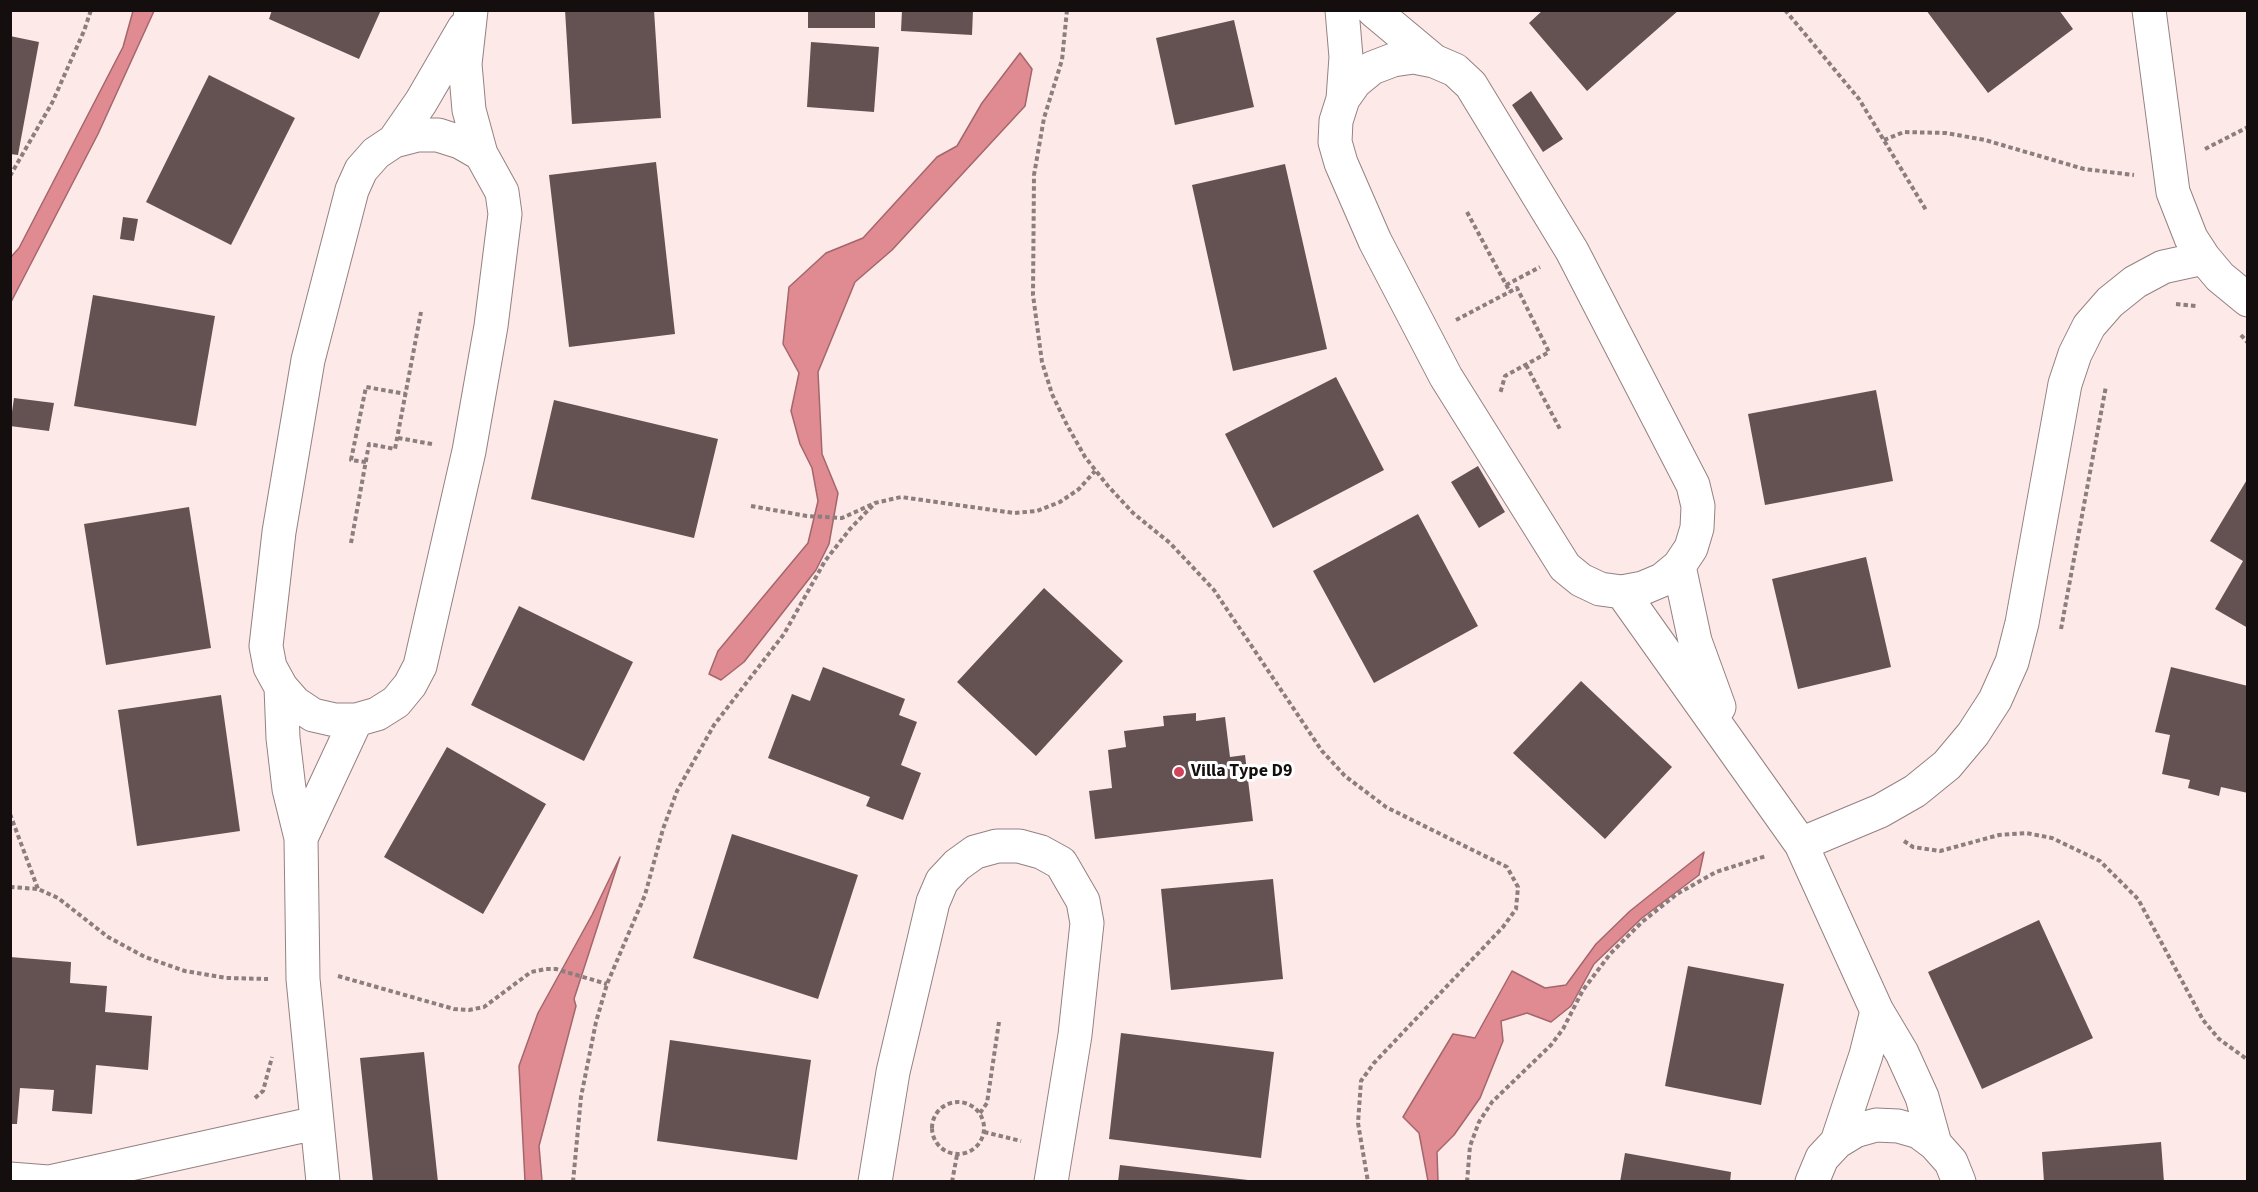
<!DOCTYPE html>
<style>
body{margin:0}
#map{position:relative;width:2258px;height:1192px;overflow:hidden;background:#fee9e9;font-family:"Source Sans 3",sans-serif}
canvas{display:block}
.frame{position:absolute;inset:0;border:12px solid #140e0e;pointer-events:none}
</style>
<div id="map">
<canvas width="2258" height="1192"></canvas>
<div class="frame"></div>
</div>
<script>
const context = document.querySelector('canvas').getContext('2d');
context.lineJoin = 'round';
function fill(path, color) { context.fillStyle = color; context.fill(path, 'evenodd'); }
const shape = rows => new Path2D(rows.map(r => 'M' + r).join(''));
function trace(path, color, width, dash) { context.strokeStyle = color; context.lineWidth = width; context.lineCap = dash ? 'butt' : 'round'; context.setLineDash(dash || []); context.stroke(path); }
function write(font, color, halo, rows, align = 'center') {
  context.font = font + ' "Source Sans 3",sans-serif'; context.lineWidth = 6; context.setLineDash([]); context.textBaseline = 'middle'; context.strokeStyle = halo; context.fillStyle = color; for (const [text, x, y, turn = 0] of rows) {
    context.save(); context.translate(x, y); context.rotate((+turn || 0) * Math.PI / 180); context.textAlign = isNaN(turn) ? turn : align; if (halo) context.strokeText(text, 0, 0); context.fillText(text, 0, 0); context.restore();
  }
}
const water = shape([
 [133,11,154,11,98,134,11,302,11,257,19,248,123,47,133,11],
 [1020,53,1032,69,1025,106,892,250,855,282,818,372,822,454,838,493,829,544,816,570,744,662,721,680,709,674,718,651,808,543,818,501,812,468,800,444,791,411,799,373,783,344,789,287,826,253,863,238,937,157,957,146,982,103,1020,53],
 [1704,852,1699,875,1642,918,1594,964,1571,1006,1551,1022,1527,1013,1501,1021,1503,1041,1480,1098,1454,1135,1437,1152,1438,1181,1428,1181,1419,1133,1403,1117,1453,1034,1475,1038,1512,971,1545,988,1566,985,1596,944,1630,911,1704,852],
 [620,857,574,999,576,1006,539,1146,542,1181,525,1181,519,1066,538,1013,592,915,620,857]
]);
fill(water, '#e08b92');
trace(water, '#a3666a', 1.5);
fill(shape([
 [272,10,381,10,359,59,269,19],
 [565,10,654,10,661,118,572,124],
 [808,10,875,10,875,28,808,28],
 [902,10,973,10,972,35,901,31],
 [1543,10,1679,10,1587,91,1529,23],
 [1926,10,2059,10,2073,29,1988,93],
 [1234,20,1254,107,1175,125,1156,38],
 [10,36,39,42,18,155,10,154],
 [811,42,879,47,874,112,807,107],
 [209,75,295,118,231,245,146,202],
 [1531,91,1563,139,1543,152,1512,105],
 [656,162,675,334,569,347,549,175],
 [1285,164,1327,349,1233,371,1192,185],
 [123,217,138,219,134,241,120,239],
 [93,295,215,316,196,426,74,406],
 [1336,377,1384,470,1273,528,1225,434],
 [1876,390,1893,481,1765,505,1748,414],
 [14,398,54,403,49,431,10,426],
 [554,400,718,439,694,538,531,499],
 [1478,466,1505,512,1479,528,1451,482],
 [2248,478,2248,628,2215,609,2243,561,2210,541],
 [189,507,211,648,106,665,84,524],
 [1418,514,1478,626,1374,683,1313,571],
 [1866,557,1891,667,1798,689,1772,579],
 [1044,588,1123,661,1036,756,957,682],
 [519,606,633,662,584,761,471,705],
 [823,667,905,699,899,715,917,722,901,765,921,773,903,820,866,806,870,797,768,758,792,694,810,701],
 [2171,667,2248,686,2248,793,2221,787,2219,796,2188,788,2190,780,2162,774,2170,735,2155,732],
 [1581,681,1672,767,1605,839,1513,753],
 [221,695,240,831,137,846,118,710],
 [1196,713,1196,721,1225,717,1230,757,1245,755,1253,821,1095,839,1089,791,1112,788,1108,750,1126,747,1124,731,1164,726,1163,716],
 [447,747,546,804,483,914,384,857],
 [732,834,858,875,818,999,693,958],
 [1273,879,1283,979,1171,990,1161,889],
 [2039,920,2093,1038,1982,1089,1928,972],
 [10,957,71,962,70,983,107,986,105,1012,152,1016,148,1070,96,1065,92,1114,52,1111,54,1090,20,1088,17,1124,10,1124],
 [1688,966,1784,984,1761,1105,1665,1086],
 [1121,1033,1274,1052,1261,1158,1109,1139],
 [670,1040,811,1060,797,1160,657,1141],
 [424,1052,438,1182,373,1182,360,1058],
 [2161,1142,2164,1182,2044,1182,2042,1152],
 [1625,1153,1731,1172,1730,1182,1620,1182],
 [1120,1165,1248,1180,1248,1182,1118,1182]
]), '#645253');
const minor = shape([
 [471,10,465,64,469,110,481,154],
 [1342,10,1346,57,1343,99],
 [1373,10,1434,61],
 [2149,10,2173,192,2191,238,2204,258,2220,277,2248,300],
 [1414,57,1434,61,1455,70,1471,85,1572,251,1693,485,1698,506,1697,528,1691,548,1679,566,1662,580,1643,588,1622,592,1600,589,1581,580,1565,567,1446,377,1375,241,1341,163,1335,142,1336,121,1343,99,1355,82,1372,68,1393,60,1414,57],
 [417,135,438,135,460,142,481,154,502,192,505,214,491,326,469,451,420,666,410,685,396,702,377,714,356,720,335,720,313,715,295,703,281,687,270,667,266,646,279,532,308,360,352,190,361,170,376,153,394,141,417,135],
 [394,141,421,102,464,28],
 [1679,566,1695,641,1719,707],
 [1622,592,1801,844,1877,1011,1902,1053,1922,1097,1935,1144],
 [281,687,283,738,289,789,301,838,303,979,323,1182],
 [301,838,356,720],
 [1801,844,1880,811,1915,791,1947,765,1973,734,1995,700,2012,662,2022,623,2065,384,2075,354,2089,326,2110,302,2135,282,2163,267,2204,258],
 [1837,1142,1866,1055,1877,1011],
 [10,1179,48,1182],
 [49,1182,316,1123],
 [875,1182,893,1072,933,902,942,881,957,865,975,852,997,846,1019,846,1041,852,1061,863,1083,901,1087,923,1075,1035,1051,1182],
 [1812,1182,1822,1158,1837,1142,1855,1131,1876,1125,1898,1126,1919,1132,1935,1144,1951,1162,1959,1182]
]);
trace(minor, '#948182', 35);
trace(shape([
 [1067,10,1062,60,1044,118,1034,175,1033,295,1042,362,1052,394,1067,425,1085,457,1108,486,1133,513,1170,543,1214,590,1322,751,1345,776,1386,807,1507,867,1518,887,1516,909,1503,927,1374,1063,1361,1081,1358,1123,1368,1182],
 [1785,10,1859,99,1926,210],
 [1884,140,1904,132,1946,133,1985,140,2084,169,2134,175],
 [2205,149,2248,127],
 [10,176,52,103,84,31,91,10],
 [1467,212,1510,292],
 [1506,285,1540,267],
 [2176,304,2196,306],
 [1456,320,1517,288,1549,352,1505,376,1500,394],
 [2241,335,2248,343],
 [1526,365,1561,431],
 [398,438,432,444],
 [366,462,351,460,366,387,406,394],
 [751,506,807,516,842,518,875,503,901,497,1014,513,1037,511,1060,502,1079,489,1095,471],
 [351,543,369,444,395,449,421,312],
 [2061,629,2106,386],
 [10,814,38,889],
 [1904,841,1913,847,1940,851,1999,835,2026,833,2052,838,2100,861,2138,899,2203,1020,2219,1039,2248,1060],
 [10,887,38,889,58,898,108,937,145,957,185,971,226,978,268,979],
 [338,976,454,1009,469,1010,484,1007,531,972,546,969,556,969,607,984],
 [255,1098,263,1091,272,1057],
 '932 1128a26 26 0 1 1 52 0a26 26 0 1 1-52 0Z',
 [980,1113,987,1103,999,1022],
 [984,1132,1021,1141],
 [573,1182,581,1097,596,1022,607,984,645,895,663,829,677,791,714,725,784,634,825,561,850,529,875,503],
 [952,1182,957,1155],
 [1467,1182,1470,1146,1479,1122,1492,1102,1551,1045,1563,1029,1583,990,1610,954,1642,922,1677,894,1716,872,1766,856]
]), '#8c7e7e', 4, [4.5, 3]);
trace(minor, '#fff', 33);
for (const [x, y, r, color] of [
 [1179,772,6,"#d2425a"]
]) { const dot = new Path2D(); dot.arc(x, y, r, 0, 2 * Math.PI); context.fillStyle = color; context.fill(dot); trace(dot, '#fff', 2); }
write('bold 18px', '#140e0e', '#fff', [
 ["Villa Type D9",1191,772]
], 'left');
</script>
